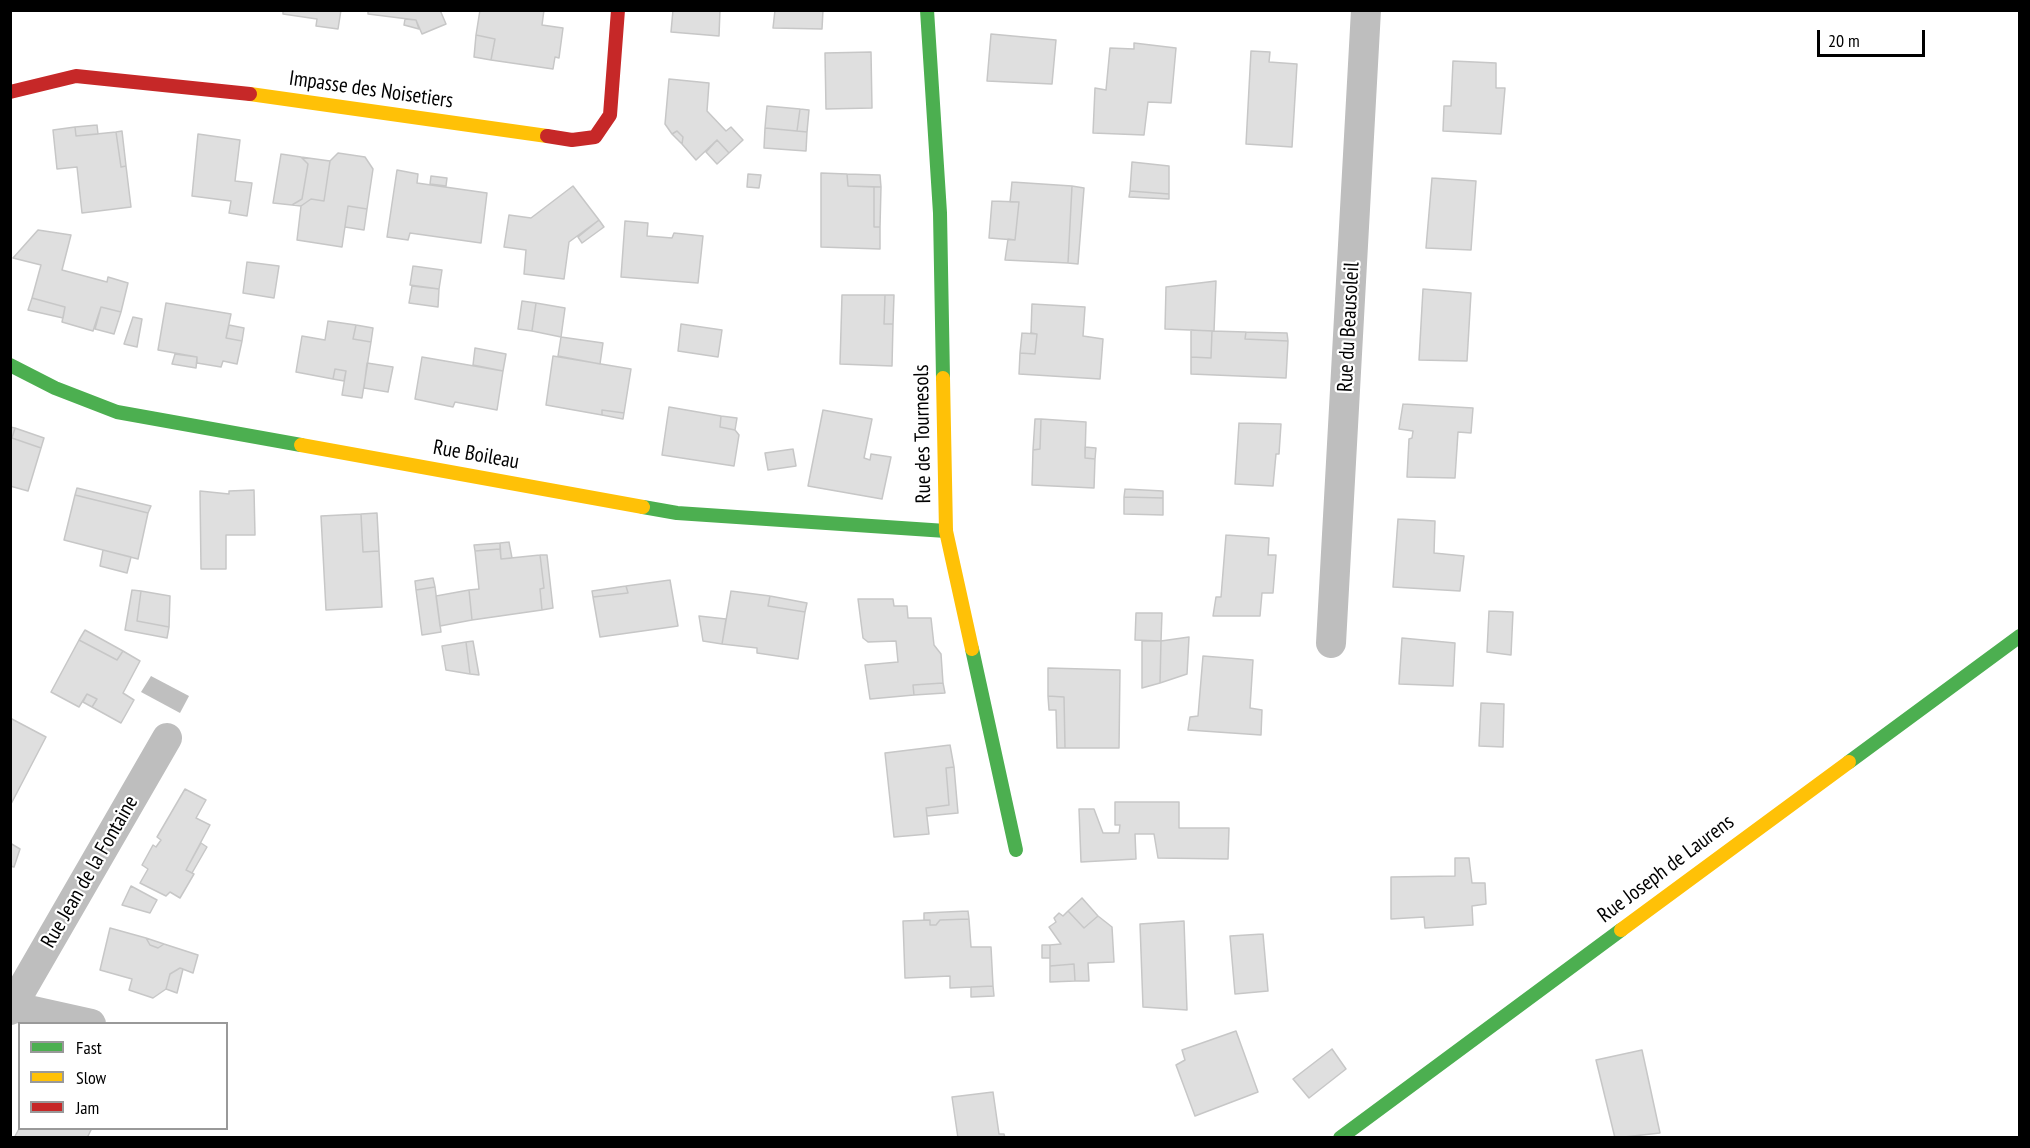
<!DOCTYPE html>
<style>
body{margin:0}
#map{position:relative;width:2030px;height:1148px;overflow:hidden;background:#fff;font-family:"PT Sans Narrow",sans-serif}
canvas{display:block}
.frame{position:absolute;inset:0;border:12px solid #000;pointer-events:none}
.legend{position:absolute;left:18px;top:1022px;width:210px;height:108px;box-sizing:border-box;background:#fff;border:2px solid #999;margin:0;padding:8px 10px;list-style:none;font-size:18px;color:#000}
.legend li{display:flex;align-items:center;gap:12px;height:30px}
.legend b{width:30px;border:2px solid #999}
.scale{position:absolute;left:1817px;top:30px;width:108px;height:27px;box-sizing:border-box;border:3px solid #000;border-top:0;padding-left:8px;font-size:18px;line-height:21px;white-space:nowrap;color:#000;-webkit-text-stroke:4px #fff;paint-order:stroke}
</style>
<div id="map">
<canvas width="2030" height="1148"></canvas>
<div class="frame"></div>
<ul class="legend">
<li><b style="height:8px;background:#4caf50"></b>Fast</li>
<li><b style="height:8px;background:#ffc107"></b>Slow</li>
<li><b style="height:8px;background:#c62828"></b>Jam</li>
</ul>
<div class="scale">20 m</div>
</div>
<script>
const context = document.querySelector('canvas').getContext('2d');
context.lineJoin = 'round';
function fill(path, color) { context.fillStyle = color; context.fill(path, 'evenodd'); }
const shape = rows => new Path2D(rows.map(r => 'M' + r).join(''));
function trace(path, color, width, dash) { context.strokeStyle = color; context.lineWidth = width; context.lineCap = dash ? 'butt' : 'round'; context.setLineDash(dash || []); context.stroke(path); }
function write(font, color, halo, rows, align = 'center') {
  context.font = font + ' "PT Sans Narrow",sans-serif'; context.lineWidth = 4.5; context.setLineDash([]); context.textBaseline = 'middle'; context.strokeStyle = halo; context.fillStyle = color; for (const [text, x, y, turn = 0] of rows) {
    context.save(); context.translate(x, y); context.rotate((+turn || 0) * Math.PI / 180); context.textAlign = isNaN(turn) ? turn : align; if (halo) context.strokeText(text, 0, 0); context.fillText(text, 0, 0); context.restore();
  }
}
fill(shape([
 [151,676,189,696,180,713,141,692]
]), '#bfbfbf');
const building = shape([
 [283,10,341,10,338,29,316,26,317,19,283,14,283,10],
 [368,10,440,10,446,24,422,34,416,20,368,14,368,10],
 [480,10,544,10,542,25,563,28,559,58,555,57,553,69,491,60,495,39,476,35,480,10],
 [673,10,720,10,719,36,671,32,673,10],
 [775,10,823,10,822,29,773,28,775,10],
 [405,19,416,20,419,29,404,25,405,19],
 [991,34,1056,40,1052,84,987,81,991,34],
 [476,35,495,39,491,60,474,57,476,35],
 [1134,43,1176,48,1171,103,1148,102,1144,135,1093,133,1095,88,1106,90,1110,48,1134,49,1134,43],
 [1251,51,1270,52,1269,62,1297,64,1292,147,1246,144,1251,51],
 [871,52,872,108,826,109,825,53,871,52],
 [1453,61,1496,63,1496,88,1505,88,1501,134,1443,131,1444,106,1451,106,1453,61],
 [669,79,709,83,707,111,726,131,731,127,743,140,729,153,717,140,696,160,682,144,683,137,677,131,672,134,665,124,669,79],
 [767,106,800,109,797,131,765,128,767,106],
 [800,109,809,110,807,132,797,131,800,109],
 [97,125,98,134,76,136,75,127,97,125],
 [75,127,76,136,116,132,121,167,126,166,131,207,82,213,77,167,57,169,53,130,75,127],
 [765,128,807,132,806,151,764,148,765,128],
 [122,131,126,166,121,167,116,132,122,131],
 [677,131,683,137,682,144,672,134,677,131],
 [198,134,240,140,235,181,252,183,247,216,229,213,231,201,192,196,198,134],
 [717,140,729,153,717,164,706,152,717,140],
 [338,153,365,157,373,169,367,209,348,206,342,247,297,240,301,206,311,199,324,201,330,161,338,153],
 [281,154,301,157,308,164,302,199,292,205,273,203,281,154],
 [301,157,330,161,324,201,311,199,301,206,292,205,302,199,308,164,301,157],
 [1132,162,1169,166,1169,194,1130,191,1132,162],
 [397,170,418,174,417,183,487,193,481,243,410,233,408,240,387,237,397,170],
 [821,173,847,174,848,186,874,187,874,227,880,227,880,249,821,247,821,173],
 [748,174,761,175,759,188,747,187,748,174],
 [847,174,880,175,881,187,848,186,847,174],
 [431,176,447,178,446,186,430,184,431,176],
 [1432,178,1476,181,1471,250,1426,248,1432,178],
 [1012,182,1072,186,1068,263,1005,260,1008,239,1015,240,1019,202,1010,202,1012,182],
 [573,186,599,220,569,242,564,279,524,274,526,250,504,247,509,215,531,218,573,186],
 [1072,186,1084,188,1078,264,1068,263,1072,186],
 [874,187,881,187,880,227,874,227,874,187],
 [1130,191,1169,194,1169,199,1129,197,1130,191],
 [992,201,1019,202,1015,240,989,238,992,201],
 [348,206,367,209,364,230,345,227,348,206],
 [599,220,604,227,582,243,578,237,599,220],
 [625,221,648,223,647,236,672,238,674,233,703,236,698,283,621,277,625,221],
 [38,230,71,235,62,270,107,282,108,277,128,283,121,312,101,307,93,331,62,322,65,307,32,298,41,265,13,258,38,230],
 [247,262,279,266,274,298,243,293,247,262],
 [413,266,442,270,439,289,410,285,413,266],
 [1216,281,1214,331,1165,329,1166,287,1216,281],
 [412,286,439,289,438,307,409,303,412,286],
 [1423,289,1471,293,1467,361,1419,360,1423,289],
 [842,295,885,295,884,324,893,324,892,366,840,364,842,295],
 [885,295,894,295,893,324,884,324,885,295],
 [32,298,65,307,63,318,28,310,32,298],
 [522,301,536,303,532,331,518,329,522,301],
 [166,303,231,314,226,338,242,341,237,364,223,361,221,367,197,363,197,357,158,350,166,303],
 [536,303,565,308,561,337,532,331,536,303],
 [1032,304,1085,307,1083,336,1103,339,1100,379,1019,374,1020,353,1035,354,1037,334,1031,333,1032,304],
 [101,307,121,312,114,334,95,329,101,307],
 [133,317,142,319,137,347,124,344,133,317],
 [328,321,356,325,353,339,371,342,362,398,342,395,346,371,335,369,333,379,296,372,302,336,325,340,328,321],
 [681,324,722,330,718,357,678,351,681,324],
 [229,325,244,328,242,341,226,338,229,325],
 [356,325,373,328,371,342,353,339,356,325],
 [1191,330,1212,331,1211,358,1191,357,1191,330],
 [1212,331,1246,332,1245,339,1288,341,1286,378,1191,374,1191,357,1211,358,1212,331],
 [1246,332,1287,333,1288,341,1245,339,1246,332],
 [1022,333,1037,334,1035,354,1020,353,1022,333],
 [561,337,603,343,600,364,558,356,561,337],
 [475,348,506,354,503,371,473,365,475,348],
 [175,354,197,357,196,368,172,364,175,354],
 [553,356,631,369,624,413,602,410,602,415,546,405,553,356],
 [422,357,503,371,497,410,455,402,453,407,415,399,422,357],
 [367,363,393,367,388,392,364,388,367,363],
 [335,369,346,371,344,381,333,379,335,369],
 [1403,404,1473,408,1471,433,1458,432,1455,478,1407,477,1409,439,1412,438,1413,431,1399,429,1403,404],
 [669,407,721,416,720,427,735,430,739,435,734,466,662,455,669,407],
 [602,410,624,413,623,419,602,415,602,410],
 [823,410,872,419,864,458,870,460,871,454,891,457,882,499,808,486,823,410],
 [721,416,737,418,735,430,720,427,721,416],
 [1035,419,1041,419,1040,449,1033,450,1035,419],
 [1041,419,1086,422,1085,458,1095,459,1094,488,1032,485,1033,450,1040,449,1041,419],
 [1239,423,1281,424,1279,454,1276,454,1273,486,1235,484,1239,423],
 [10,427,15,428,12,438,41,448,28,491,10,486,10,427],
 [15,428,44,438,41,448,12,438,15,428],
 [1085,447,1096,448,1095,459,1085,458,1085,447],
 [793,449,796,466,768,470,765,453,793,449],
 [77,488,151,506,148,513,75,495,77,488],
 [1125,489,1163,491,1163,498,1124,497,1125,489],
 [254,490,255,535,226,535,226,569,201,569,200,491,229,494,229,491,254,490],
 [75,495,148,513,138,559,64,540,75,495],
 [1124,497,1163,498,1163,515,1124,514,1124,497],
 [377,513,379,551,363,552,361,514,377,513],
 [361,514,363,552,379,551,382,607,326,610,321,516,361,514],
 [1398,519,1435,521,1434,553,1464,556,1460,591,1393,587,1398,519],
 [1226,535,1269,538,1268,555,1276,555,1273,593,1262,593,1260,616,1213,616,1216,597,1221,597,1226,535],
 [509,542,512,558,501,559,500,543,509,542],
 [500,543,500,549,475,551,474,545,500,543],
 [500,549,501,559,540,555,544,588,540,589,542,610,472,620,469,590,479,589,475,551,500,549],
 [103,550,131,557,127,573,100,566,103,550],
 [540,555,547,555,553,608,542,610,540,589,544,588,540,555],
 [433,578,435,587,416,590,415,581,433,578],
 [670,580,678,626,600,637,593,597,628,593,626,586,670,580],
 [626,586,628,593,593,597,592,591,626,586],
 [435,587,441,632,422,635,416,590,435,587],
 [132,590,141,591,137,621,169,627,167,638,125,630,132,590],
 [469,590,472,620,440,626,436,596,469,590],
 [141,591,170,596,169,627,137,621,141,591],
 [731,591,770,596,768,606,805,612,798,659,757,653,757,648,722,644,731,591],
 [770,596,807,603,805,612,768,606,770,596],
 [858,599,893,599,894,606,907,606,908,618,931,618,934,645,941,654,943,683,913,685,914,695,870,699,865,665,898,662,896,641,868,642,863,638,858,599],
 [1489,611,1513,612,1511,655,1487,652,1489,611],
 [1136,613,1162,613,1161,641,1135,640,1136,613],
 [699,616,726,619,722,644,703,641,699,616],
 [85,630,123,651,117,660,79,640,85,630],
 [1189,637,1187,674,1160,683,1161,641,1189,637],
 [1402,638,1455,643,1453,686,1399,684,1402,638],
 [79,640,117,660,123,651,140,661,123,693,134,700,121,723,92,707,97,699,87,694,79,707,51,692,79,640],
 [473,641,479,675,470,674,466,642,473,641],
 [1142,641,1161,641,1160,683,1142,688,1142,641],
 [466,642,470,674,446,670,442,646,466,642],
 [1203,656,1253,660,1250,708,1262,710,1261,735,1188,730,1190,717,1198,716,1203,656],
 [1048,668,1120,670,1119,748,1065,748,1064,697,1048,696,1048,668],
 [943,683,945,693,914,695,913,685,943,683],
 [87,694,97,699,92,707,83,702,87,694],
 [1048,696,1064,697,1065,748,1057,748,1056,710,1049,710,1048,696],
 [1481,703,1504,704,1503,747,1479,746,1481,703],
 [10,718,46,737,11,804,10,804,10,718],
 [950,745,954,767,946,768,949,805,926,808,929,834,894,837,885,753,950,745],
 [954,767,958,813,927,816,926,808,949,805,946,768,954,767],
 [185,789,206,800,196,818,210,825,186,870,194,874,180,898,170,892,166,896,140,883,148,869,142,865,153,845,156,847,161,840,157,837,185,789],
 [1115,802,1179,802,1179,828,1229,828,1228,859,1158,858,1154,834,1135,834,1136,859,1081,862,1079,809,1094,809,1103,833,1119,833,1120,825,1115,825,1115,802],
 [10,843,20,849,14,867,10,866,10,843],
 [201,843,207,847,192,873,186,870,201,843],
 [1455,858,1469,858,1472,883,1485,883,1486,904,1472,906,1473,925,1425,928,1424,917,1391,919,1391,877,1455,876,1455,858],
 [131,886,157,900,150,913,122,905,131,886],
 [1082,898,1098,916,1084,928,1068,911,1082,898],
 [968,911,969,919,940,920,936,925,930,925,930,920,924,920,924,913,968,911],
 [1068,911,1084,928,1098,916,1112,927,1114,962,1088,963,1089,981,1075,981,1074,964,1050,966,1050,945,1061,944,1049,927,1056,922,1054,918,1059,913,1063,916,1068,911],
 [969,919,971,947,991,947,993,986,950,988,950,976,905,978,903,921,930,920,930,925,936,925,940,920,969,919],
 [1184,921,1187,1010,1143,1007,1140,924,1184,921],
 [110,928,146,938,150,945,158,948,164,944,198,955,193,973,180,968,170,974,166,989,153,998,129,990,132,979,100,970,110,928],
 [1263,934,1268,991,1235,994,1230,936,1263,934],
 [146,938,164,944,158,948,150,945,146,938],
 [1042,945,1050,945,1050,958,1042,958,1042,945],
 [1074,964,1075,981,1050,982,1050,966,1074,964],
 [180,968,183,969,177,993,166,989,170,974,180,968],
 [993,986,994,996,971,997,971,987,993,986],
 [1236,1031,1258,1092,1195,1116,1176,1065,1185,1060,1182,1050,1236,1031],
 [1332,1049,1346,1069,1309,1098,1293,1079,1332,1049],
 [1642,1050,1660,1133,1615,1138,1596,1060,1642,1050],
 [993,1092,999,1134,1004,1134,1005,1138,958,1138,952,1097,993,1092],
 [20,1127,20,1128,92,1128,87,1138,14,1138,20,1127]
]);
fill(building, '#dfdfdf');
trace(building, '#c7c7c7', 1.5);
trace(shape([
 [1331,643,1366,10],
 [10,1006,91,1024],
 [10,1010,167,738]
]), '#bebebe', 30);
trace(shape([
 [927,10,940,213,943,378],
 [10,365,55,388,117,412,301,445],
 [643,507,677,513,946,531],
 [972,649,1016,850],
 [1849,762,2020,636],
 [1340,1138,1621,930]
]), '#4caf50', 14);
trace(shape([
 [250,94,547,136],
 [943,378,946,531,972,649],
 [301,445,643,507],
 [1621,930,1849,762]
]), '#ffc107', 14);
trace(shape([
 [10,92,76,76,250,94],
 [547,136,572,140,595,137,610,115,618,10]
]), '#c62828', 14);
write('21px', '#000', '#fff', [
 ["Impasse des Noisetiers",371,90,8],
 ["Rue du Beausoleil",1349,327,-87],
 ["Rue des Tournesols",923,434,-91],
 ["Rue Boileau",476,455,10],
 ["Rue Joseph de Laurens",1666,869,-37],
 ["Rue Jean de la Fontaine",90,872,-60]
]);
</script>
